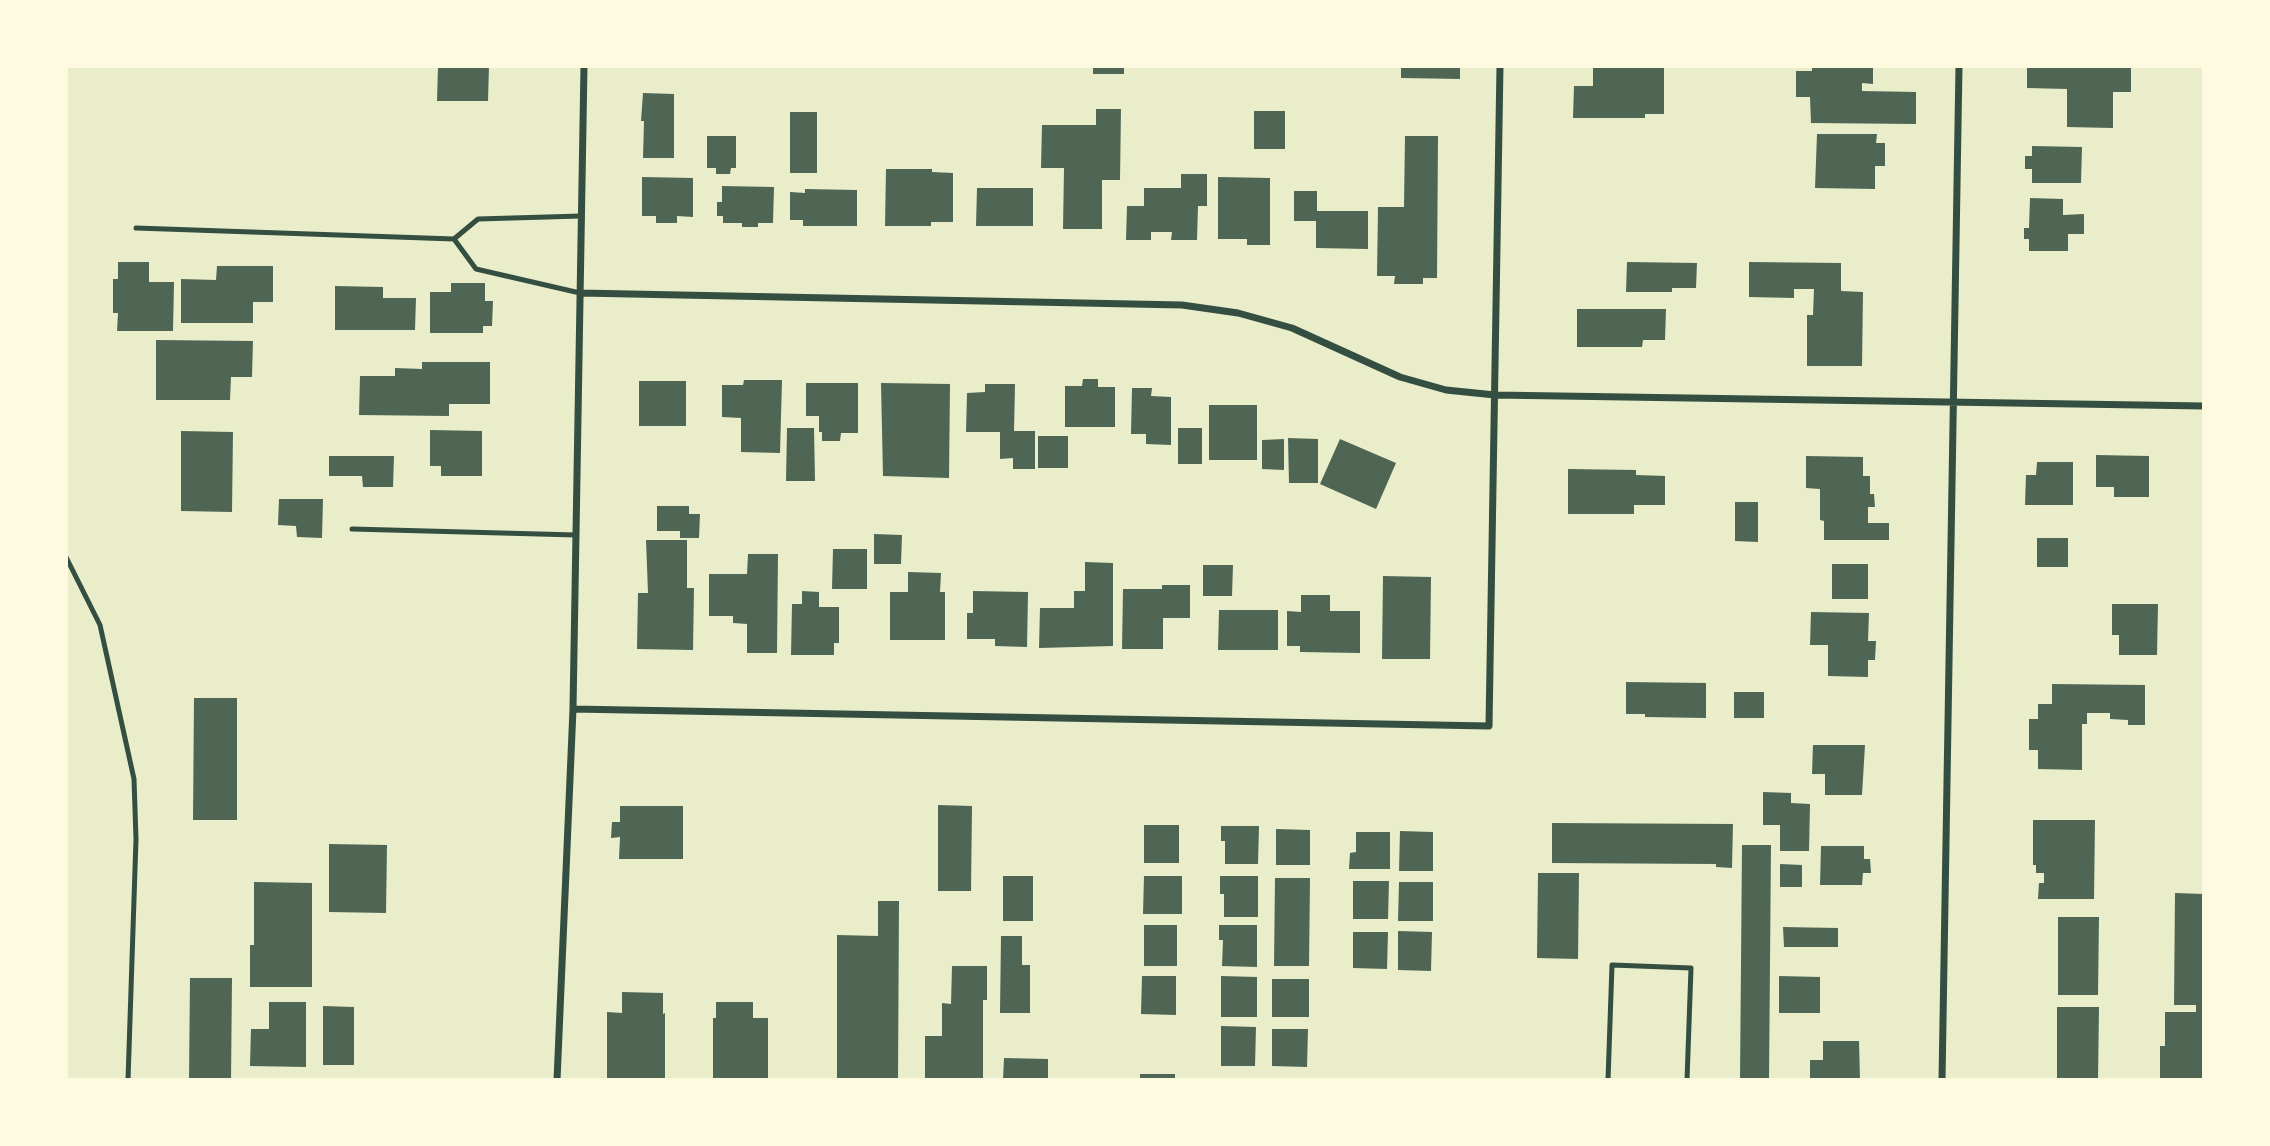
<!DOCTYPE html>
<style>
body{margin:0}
#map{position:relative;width:2270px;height:1146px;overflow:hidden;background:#e9edc9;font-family:"Space Grotesk",sans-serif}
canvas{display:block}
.frame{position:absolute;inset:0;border:68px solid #fefae0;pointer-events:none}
</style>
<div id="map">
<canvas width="2270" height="1146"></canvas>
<div class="frame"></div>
</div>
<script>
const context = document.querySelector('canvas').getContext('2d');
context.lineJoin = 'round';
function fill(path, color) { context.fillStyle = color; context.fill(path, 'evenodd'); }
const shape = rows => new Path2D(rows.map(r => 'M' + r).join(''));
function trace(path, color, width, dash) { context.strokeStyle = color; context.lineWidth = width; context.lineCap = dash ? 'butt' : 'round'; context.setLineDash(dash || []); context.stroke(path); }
fill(shape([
 [438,66,489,66,488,101,437,101],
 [1093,66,1124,66,1124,74,1093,74],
 [1401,66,1460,66,1460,79,1401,78],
 [1593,66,1664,66,1664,114,1645,114,1645,118,1573,118,1574,86,1593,86],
 [1812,66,1873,66,1873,84,1862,83,1862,91,1916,92,1916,124,1811,123,1810,97,1796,97,1796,71,1812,71],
 [2027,66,2131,66,2131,92,2113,92,2113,128,2067,127,2067,89,2027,88],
 [643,93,674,94,674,158,643,158,644,121,641,121],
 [1096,109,1121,109,1120,180,1102,180,1102,229,1063,229,1064,168,1041,168,1042,125,1096,125],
 [1254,111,1285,111,1285,149,1254,149],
 [790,112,817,112,817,173,790,173],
 [1817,134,1877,134,1876,143,1885,143,1885,166,1875,166,1875,189,1815,188],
 [707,136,736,136,736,168,731,168,730,174,716,174,716,168,707,168],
 [1405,136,1438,136,1437,278,1423,278,1423,284,1394,284,1395,276,1377,276,1378,207,1404,207],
 [2032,146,2082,147,2081,183,2032,183,2032,169,2025,169,2025,156,2032,156],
 [886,169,932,169,932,172,953,173,953,222,931,222,931,226,885,226],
 [1181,174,1207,174,1207,206,1198,206,1197,240,1171,240,1172,232,1151,232,1151,240,1126,240,1127,206,1144,206,1144,188,1181,188],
 [642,177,693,178,693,217,677,216,677,223,656,223,656,216,642,216],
 [1218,177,1270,178,1270,245,1247,245,1247,239,1218,239],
 [722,186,774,187,773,223,758,223,758,227,742,227,742,223,723,223,723,216,717,216,717,202,722,202],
 [977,188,1033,188,1033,226,976,226],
 [805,189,857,190,857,226,803,226,803,220,790,220,790,192,805,193],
 [1294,191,1317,191,1317,211,1368,211,1368,249,1316,248,1316,221,1294,221],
 [2030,198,2063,199,2063,215,2084,214,2084,234,2068,234,2068,251,2029,251,2029,239,2024,239,2024,228,2029,228],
 [118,262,149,262,149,282,174,282,173,331,117,331,118,313,113,313,113,279,118,279],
 [1627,262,1697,263,1696,288,1672,288,1672,292,1626,292],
 [1749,262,1841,263,1841,291,1863,292,1862,366,1807,366,1807,315,1813,315,1814,289,1794,289,1794,298,1749,297],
 [217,266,273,266,273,302,253,302,253,323,181,323,181,279,216,280],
 [451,283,485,283,485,301,493,301,492,326,483,326,483,333,430,333,430,292,451,292],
 [335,286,383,287,383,298,416,298,415,330,335,330],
 [1577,309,1666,309,1665,340,1643,340,1642,347,1577,347],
 [156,340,253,341,252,377,231,377,230,400,156,400],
 [422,362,490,362,490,404,449,404,449,416,359,415,360,376,395,376,395,368,422,369],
 [1083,379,1098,379,1098,387,1115,387,1115,427,1065,427,1065,386,1082,386],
 [744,380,782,380,780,453,741,452,741,418,722,417,722,385,743,385],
 [639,381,686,381,686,426,639,426],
 [806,383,858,383,858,433,841,433,840,441,822,441,822,432,819,432,819,416,806,416],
 [881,383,950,384,949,478,883,476],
 [985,384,1015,384,1014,431,1035,431,1035,469,1013,469,1013,458,1000,459,1000,432,966,432,967,393,985,392],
 [1132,388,1152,388,1151,396,1171,397,1171,445,1146,444,1146,434,1131,434],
 [1209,405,1257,405,1257,460,1209,460],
 [787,428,814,428,815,481,786,481],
 [1178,428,1202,428,1202,464,1178,464],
 [430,430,482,431,482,476,441,476,441,466,430,466],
 [181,431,233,432,232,512,181,511],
 [1038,436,1068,436,1068,468,1038,468],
 [1288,438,1318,439,1318,483,1289,483],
 [1284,439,1284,470,1262,469,1262,440],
 [1340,439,1396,463,1376,509,1320,484],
 [2096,455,2149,456,2149,497,2114,497,2114,487,2096,487],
 [329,456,394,456,393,487,363,487,362,476,329,476],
 [1806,456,1863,457,1863,476,1870,476,1870,494,1874,494,1875,507,1868,507,1868,523,1889,523,1889,540,1824,540,1824,521,1820,520,1820,489,1806,488],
 [2037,462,2073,462,2073,505,2025,505,2026,475,2036,475],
 [1568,469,1636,470,1636,475,1665,476,1665,505,1634,505,1634,514,1568,514],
 [279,499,323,499,322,538,297,537,296,526,278,525],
 [1735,502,1758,502,1758,542,1735,541],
 [657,506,689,506,689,514,700,514,699,538,680,538,680,531,657,531],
 [874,534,902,535,901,564,874,564],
 [2037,538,2068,538,2068,567,2037,567],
 [646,540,687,540,687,588,694,588,693,650,637,649,638,593,648,593],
 [833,549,867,549,867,589,832,589],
 [748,554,778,554,777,653,747,653,747,624,733,623,733,616,709,616,709,574,747,574],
 [1085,562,1113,563,1113,646,1039,648,1040,608,1074,608,1074,591,1085,591],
 [1832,564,1868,564,1868,599,1832,599],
 [1203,565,1233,565,1232,596,1203,596],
 [908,572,941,573,940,592,945,592,945,640,890,640,890,592,908,592],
 [1383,576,1431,577,1430,659,1382,659],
 [1162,585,1190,585,1190,618,1163,618,1163,649,1122,649,1123,589,1162,589],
 [802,591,819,592,819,607,839,607,839,643,834,643,834,655,791,655,792,604,802,604],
 [973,591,1028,592,1027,647,995,646,995,639,967,639,967,613,973,613],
 [1301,595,1330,595,1330,611,1360,611,1360,653,1300,652,1300,646,1287,646,1287,611,1301,612],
 [2112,604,2158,604,2157,655,2119,655,2119,635,2112,635],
 [1219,610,1278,610,1278,650,1218,650],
 [1811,612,1869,613,1868,641,1876,641,1875,660,1868,660,1868,677,1828,676,1828,645,1810,645],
 [1626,682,1706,683,1706,718,1645,717,1645,714,1626,714],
 [2052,684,2145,685,2145,725,2128,725,2128,720,2110,719,2110,713,2087,713,2087,724,2082,724,2082,770,2038,769,2038,750,2029,750,2029,719,2038,719,2038,704,2052,704],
 [1734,692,1764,692,1764,718,1734,718],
 [194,698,237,698,237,820,193,820],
 [1813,745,1865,745,1862,795,1825,795,1825,774,1812,774],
 [1763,792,1791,793,1791,803,1810,804,1809,851,1780,851,1780,825,1763,825],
 [938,805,972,806,971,891,938,891],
 [620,806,683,806,683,859,619,859,620,837,611,838,612,822,620,822],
 [2033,820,2095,820,2094,899,2038,899,2039,883,2044,883,2044,873,2036,873,2036,865,2033,865],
 [1552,823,1733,824,1732,868,1716,867,1716,864,1552,863],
 [1144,825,1179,825,1179,863,1144,863],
 [1221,826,1259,826,1258,864,1225,864,1225,841,1221,841],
 [1276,829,1310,830,1310,865,1276,865],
 [1400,831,1433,832,1433,871,1399,871],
 [1356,832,1390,832,1390,869,1349,869,1350,853,1356,852],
 [329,844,387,845,386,913,329,912],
 [1742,845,1771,845,1769,1080,1740,1080],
 [1821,846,1864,846,1864,859,1870,859,1871,873,1863,873,1862,885,1820,885],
 [1780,864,1802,865,1802,887,1780,887],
 [1538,873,1579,873,1578,959,1537,958],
 [1003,876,1033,876,1033,921,1003,921],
 [1144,876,1182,876,1182,914,1143,914],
 [1220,876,1258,876,1258,917,1224,917,1224,894,1220,894],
 [1275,878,1310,878,1309,966,1274,966],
 [1353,881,1389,881,1388,919,1353,919],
 [254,882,312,883,312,987,250,987,250,945,254,945],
 [1399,882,1433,882,1433,921,1398,921],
 [2175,893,2204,894,2204,1080,2160,1080,2160,1046,2165,1046,2165,1012,2196,1012,2196,1005,2174,1005],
 [878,901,899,901,898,1079,837,1080,837,935,878,936],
 [2058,917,2099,917,2098,995,2058,995],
 [1144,925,1177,925,1177,966,1144,966],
 [1219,925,1257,925,1257,967,1222,966,1223,940,1219,940],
 [1783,927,1838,928,1838,947,1784,947],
 [1398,931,1432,932,1431,971,1398,970],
 [1353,932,1388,932,1387,969,1353,968],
 [1001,936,1022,936,1022,965,1030,965,1030,1013,1000,1013],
 [952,966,987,966,987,1000,983,1000,983,1080,925,1080,925,1036,942,1036,942,1003,951,1004],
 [1142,976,1176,976,1176,1015,1141,1014],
 [1221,976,1257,977,1257,1017,1221,1017],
 [1779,976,1820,977,1820,1013,1779,1013],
 [190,978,232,978,231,1080,189,1080],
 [1272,979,1309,979,1309,1017,1272,1017],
 [622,992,663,993,663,1014,665,1013,665,1080,607,1080,607,1012,622,1013],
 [269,1002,306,1002,306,1067,250,1066,251,1029,269,1029],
 [716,1002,753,1002,753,1018,768,1018,768,1080,713,1080,713,1018,716,1018],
 [323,1006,354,1007,354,1065,323,1065],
 [2057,1007,2099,1007,2098,1080,2057,1080],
 [1221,1026,1256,1027,1255,1066,1221,1066],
 [1272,1029,1308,1029,1307,1067,1272,1066],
 [1823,1041,1859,1041,1860,1080,1810,1080,1810,1060,1823,1060],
 [1004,1058,1048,1059,1048,1080,1003,1080],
 [1140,1074,1175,1074,1175,1080,1140,1080]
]), '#4f6655');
trace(shape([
 [136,228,454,239,478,219,581,216],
 [454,239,476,269,580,293],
 [352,529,576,535],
 [66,557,100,625,134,779,136,839,128,1080],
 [1608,1080,1612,965,1691,968,1687,1080]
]), '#344e41', 5);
trace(shape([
 [580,293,1182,305,1238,313,1292,328,1400,377,1446,390,1495,395,2204,406],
 [573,709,1489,726,1500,66],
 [557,1080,573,709,584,66],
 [1942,1080,1959,66]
]), '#344e41', 7);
</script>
